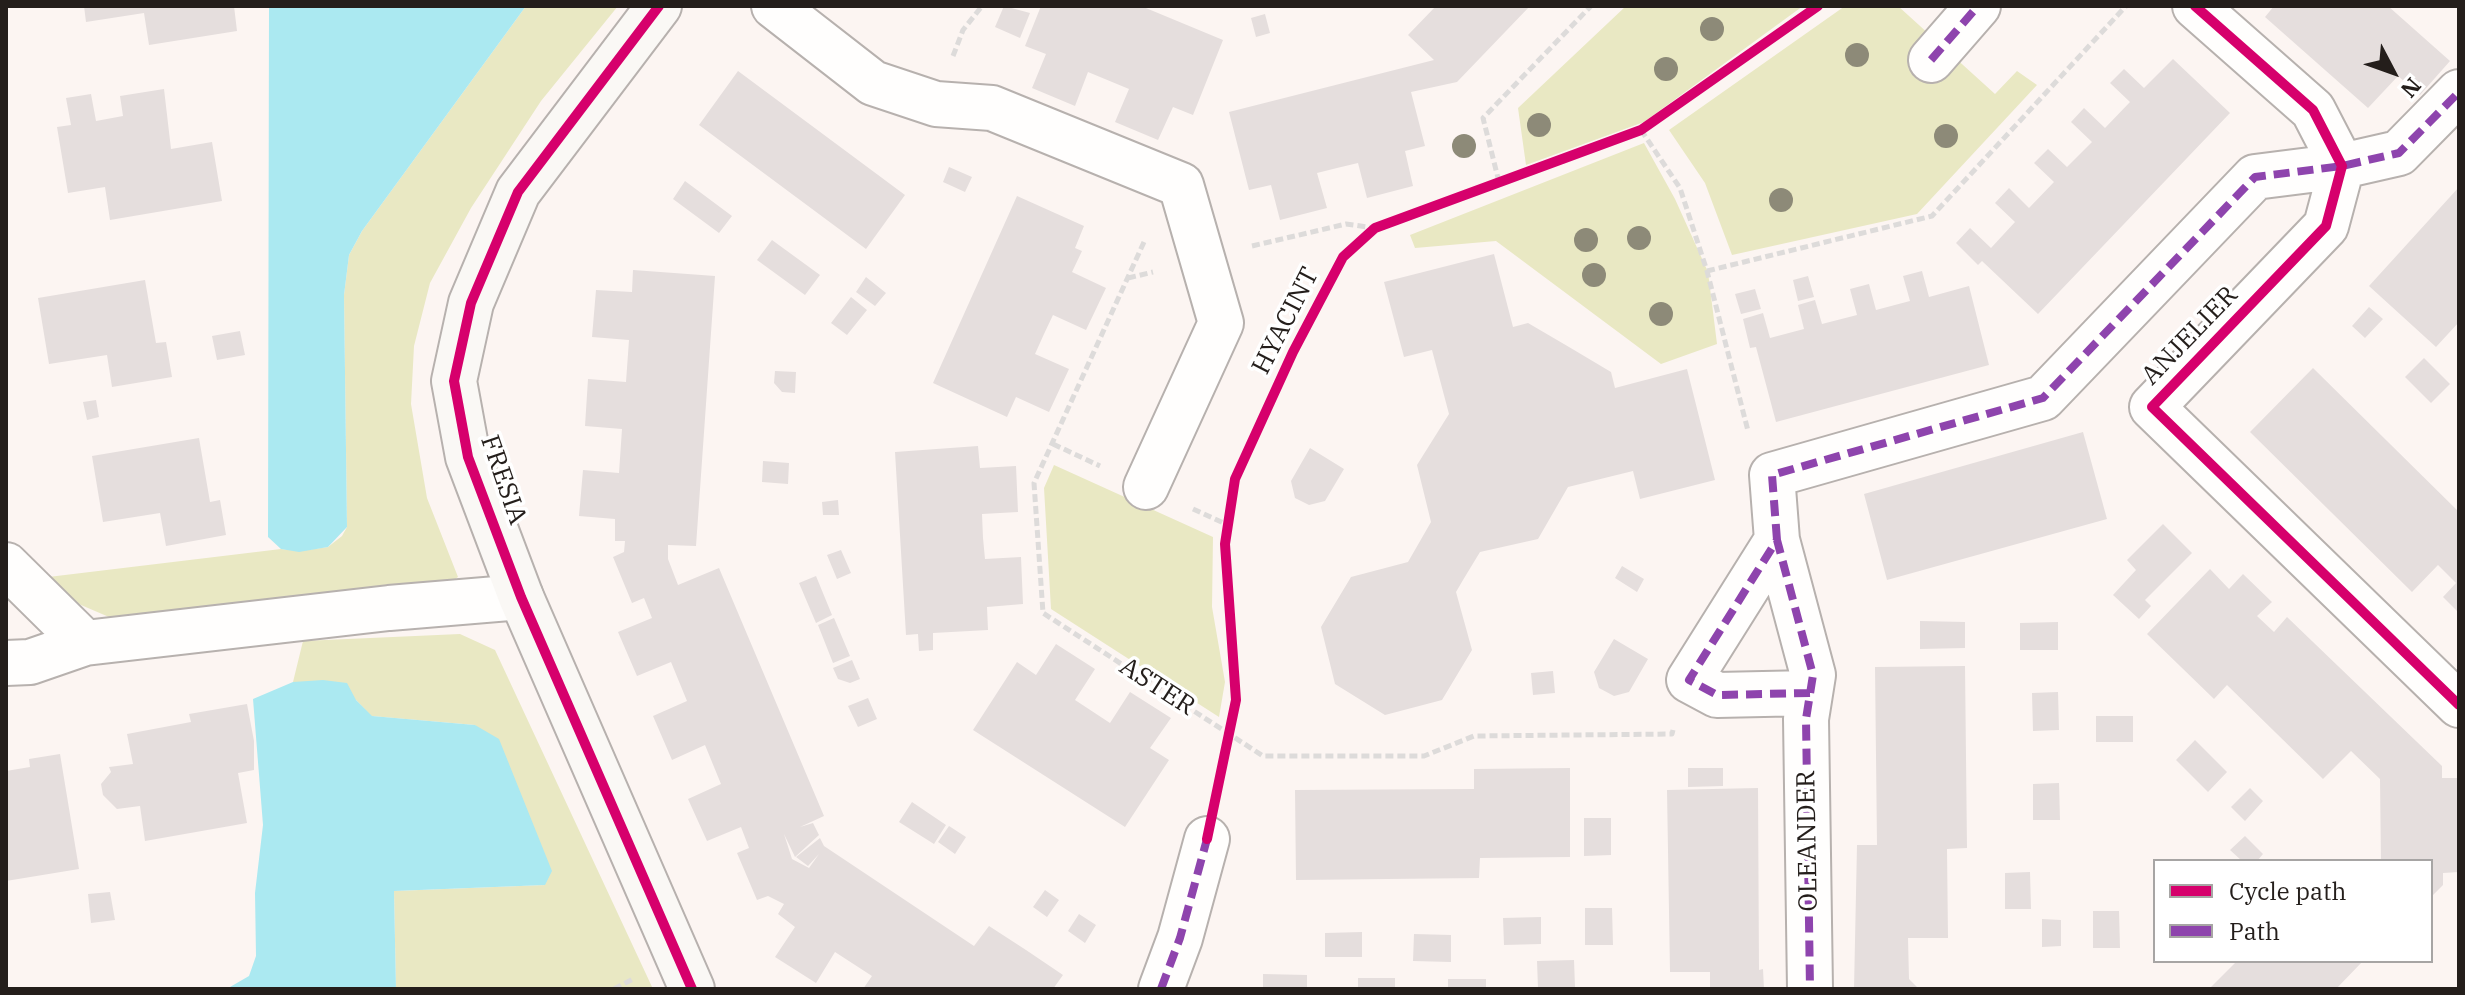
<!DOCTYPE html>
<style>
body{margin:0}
#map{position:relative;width:2465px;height:995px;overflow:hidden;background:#fcf5f2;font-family:"IBM Plex Serif",serif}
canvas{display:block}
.frame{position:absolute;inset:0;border:8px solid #241e1b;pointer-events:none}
.legend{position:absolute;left:2153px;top:859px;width:280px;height:104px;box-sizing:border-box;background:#fff;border:2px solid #a7a5a4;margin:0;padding:10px 14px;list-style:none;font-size:24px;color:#241e1b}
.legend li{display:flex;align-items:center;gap:16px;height:40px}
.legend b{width:40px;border:2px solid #a7a5a4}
.north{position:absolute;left:2353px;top:32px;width:80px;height:80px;-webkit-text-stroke:6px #fff;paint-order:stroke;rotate:131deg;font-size:22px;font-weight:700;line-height:32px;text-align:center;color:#241e1b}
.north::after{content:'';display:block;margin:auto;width:28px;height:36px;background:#241e1b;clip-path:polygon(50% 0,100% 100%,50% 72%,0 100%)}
</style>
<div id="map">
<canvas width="2465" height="995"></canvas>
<div class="frame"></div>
<ul class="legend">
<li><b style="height:10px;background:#d6006c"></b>Cycle path</li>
<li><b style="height:10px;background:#8e44ad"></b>Path</li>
</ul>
<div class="north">N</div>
</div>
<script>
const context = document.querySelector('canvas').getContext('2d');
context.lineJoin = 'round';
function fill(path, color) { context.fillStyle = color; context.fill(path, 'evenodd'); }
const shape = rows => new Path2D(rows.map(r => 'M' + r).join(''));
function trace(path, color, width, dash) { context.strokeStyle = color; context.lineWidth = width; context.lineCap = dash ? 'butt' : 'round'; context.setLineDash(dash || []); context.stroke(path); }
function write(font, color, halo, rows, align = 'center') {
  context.font = font + ' "IBM Plex Serif",serif'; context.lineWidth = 7; context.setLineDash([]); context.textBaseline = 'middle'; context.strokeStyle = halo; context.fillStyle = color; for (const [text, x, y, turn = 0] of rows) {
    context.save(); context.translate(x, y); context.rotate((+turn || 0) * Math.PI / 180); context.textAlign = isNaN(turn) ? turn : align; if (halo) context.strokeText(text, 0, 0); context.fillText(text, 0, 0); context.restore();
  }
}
fill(shape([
 [526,6,618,6,541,101,471,208,430,283,414,346,411,404,427,498,458,577,444,587,109,617,81,605,40,578,281,549,299,551,328,547,342,536,347,527,344,295,349,255,362,231],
 [1626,6,1803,6,1644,122,1526,165,1518,108],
 [1845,6,1898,6,1995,94,2017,71,2037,85,1917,214,1732,255,1705,183,1669,130],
 [1644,143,1675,199,1708,272,1717,344,1661,364,1496,241,1415,248,1410,235],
 [1054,465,1213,537,1212,607,1225,682,1219,717,1051,609,1044,488],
 [460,634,495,650,653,989,396,989,394,891,545,885,475,725,371,716,356,700,293,682,303,641]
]), '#e9e8c3');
fill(shape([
 [269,6,526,6,362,231,349,255,344,295,347,527,328,547,299,552,281,549,268,537],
 [323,680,347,683,356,700,372,716,475,725,499,739,552,871,545,885,394,891,396,989,179,989,230,987,249,976,256,956,255,893,263,825,253,699,293,682]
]), '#abe9f1');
fill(shape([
 [84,6,234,6,237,31,149,45,144,13,86,22],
 [1004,6,1030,13,1020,38,995,27],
 [1041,6,1141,6,1223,40,1193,115,1173,107,1158,140,1115,122,1129,89,1088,72,1075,106,1032,88,1046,54,1025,46],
 [1436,6,1530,6,1457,82,1411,92,1425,146,1405,151,1413,186,1367,198,1358,163,1337,168,1317,173,1327,208,1280,220,1271,185,1249,190,1229,112,1434,60,1408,35],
 [2274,6,2388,6,2450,61,2420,95,2398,76,2368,108,2265,17],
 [1265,14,1270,33,1256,37,1251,18],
 [2173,59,2230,113,2038,314,1982,261,1978,265,1956,243,1970,228,1991,248,2015,222,1995,203,2009,188,2029,208,2054,182,2034,163,2048,149,2067,167,2092,142,2071,122,2084,108,2105,128,2130,102,2110,83,2124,69,2144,88],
 [738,71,905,195,866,249,699,125],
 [164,89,171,149,212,142,222,201,110,220,105,187,68,193,57,127,71,125,66,98,91,94,96,121,123,116,120,96],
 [949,167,972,177,965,192,943,182],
 [685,181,732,216,719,233,673,199],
 [2459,187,2459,322,2436,347,2369,286],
 [1017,196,1084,226,1075,248,1082,251,1072,272,1106,288,1086,330,1053,315,1044,334,1035,354,1069,369,1049,412,1016,397,1007,417,933,383],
 [772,240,820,275,805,295,757,260],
 [1494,254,1513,327,1528,323,1569,347,1611,372,1615,388,1687,369,1715,480,1640,499,1633,471,1568,487,1538,539,1480,552,1463,580,1456,592,1472,650,1442,700,1385,715,1335,684,1321,627,1351,577,1408,562,1431,522,1417,465,1449,414,1432,350,1404,357,1384,282],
 [633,270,715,276,696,546,668,545,668,559,678,585,719,568,824,816,800,827,813,823,819,835,795,857,784,834,792,859,809,868,819,854,808,866,796,857,820,838,824,846,974,946,989,926,1026,950,1063,975,1053,989,863,989,872,976,835,952,816,983,775,957,795,927,778,914,784,904,768,896,757,900,737,853,749,848,741,827,707,841,688,799,721,784,705,745,672,760,653,716,687,701,671,662,637,676,618,632,652,618,644,598,632,603,613,557,624,552,625,541,615,541,615,519,579,516,583,470,619,473,622,429,585,426,588,379,626,382,629,340,592,337,596,290,632,292],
 [1922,271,1929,297,1969,286,1989,365,1776,422,1756,347,1750,348,1743,319,1763,313,1770,338,1804,329,1798,305,1815,300,1822,324,1857,315,1850,289,1869,284,1876,310,1910,301,1903,276],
 [1808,276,1814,297,1798,301,1793,280],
 [866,277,886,293,875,306,856,292],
 [145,280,156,343,166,342,172,377,112,387,107,355,49,364,38,298],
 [1755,289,1761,309,1741,314,1735,294],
 [851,297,867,310,847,335,831,323],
 [2369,307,2383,319,2365,338,2352,326],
 [240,331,245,355,217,360,212,336],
 [2424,358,2450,384,2431,403,2405,377],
 [2313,368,2459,512,2459,613,2443,597,2456,583,2438,565,2412,592,2250,432],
 [775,371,796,372,795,393,782,392,774,383],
 [96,400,99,417,87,420,83,402],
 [2083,432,2107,519,1887,580,1864,494],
 [199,438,210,502,220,500,226,535,166,546,160,513,103,522,92,456],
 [978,446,980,468,1016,466,1018,512,982,514,983,538,985,559,1021,557,1023,604,987,607,988,630,933,633,933,650,919,651,918,634,906,635,895,452],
 [1310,448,1344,469,1325,501,1309,505,1295,498,1291,481],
 [763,461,789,463,788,484,762,482],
 [838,500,839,515,823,515,822,502],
 [2163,524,2192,553,2145,600,2151,606,2139,619,2113,595,2136,570,2127,560],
 [841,550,851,573,837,579,827,555],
 [1622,566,1644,579,1637,592,1615,578],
 [2210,569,2229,589,2243,574,2272,602,2257,616,2274,632,2287,617,2442,766,2442,778,2459,778,2459,872,2443,873,2443,885,2431,897,2431,861,2381,861,2380,779,2351,751,2323,779,2227,685,2214,699,2147,634],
 [816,576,832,615,816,623,799,583],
 [834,618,850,656,833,663,818,625],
 [1920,621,1965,622,1965,648,1920,649],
 [2058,622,2058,650,2020,650,2020,623],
 [1614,639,1648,659,1629,692,1614,696,1599,688,1594,672],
 [1056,644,1095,669,1075,700,1110,723,1130,692,1171,718,1150,748,1169,760,1125,827,973,730,1017,662,1036,675],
 [852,660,860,679,850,683,838,679,833,668],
 [1965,666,1967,848,1947,849,1948,938,1908,938,1909,979,1919,989,1854,989,1857,845,1877,845,1875,667],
 [1553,671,1555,693,1533,695,1531,673],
 [2058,692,2059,730,2033,731,2032,693],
 [868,698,877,719,858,727,848,706],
 [247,704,254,741,254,770,238,773,247,823,145,841,140,806,117,809,103,795,101,784,111,772,109,767,133,764,127,734,191,722,189,714],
 [2096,716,2133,716,2133,742,2096,742],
 [2195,740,2227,772,2208,792,2176,760],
 [60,754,79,869,6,881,6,771,30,767,29,759],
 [1570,768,1570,857,1480,858,1479,878,1296,880,1295,790,1474,789,1474,769],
 [1688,768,1723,768,1723,786,1688,787],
 [2059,783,2060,820,2033,820,2033,784],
 [1758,788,1759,970,1763,969,1764,989,1710,989,1710,972,1670,972,1667,790],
 [2250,788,2263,801,2245,821,2231,807],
 [912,802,946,825,934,844,899,822],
 [1584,818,1611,818,1611,855,1584,856],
 [949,826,966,837,955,854,938,842],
 [2245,836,2263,854,2257,861,2242,861,2230,850],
 [2030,872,2031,909,2005,909,2005,873],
 [1045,890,1059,900,1047,917,1033,907],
 [110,892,115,920,91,923,88,894],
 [1585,908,1612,908,1613,945,1585,945],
 [2093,911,2119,911,2120,948,2093,948],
 [1079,914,1096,925,1085,943,1068,931],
 [1541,917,1541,944,1504,945,1503,918],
 [2042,919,2061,920,2061,946,2042,947],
 [1362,932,1362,957,1325,957,1325,933],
 [1414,934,1451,935,1451,962,1413,961],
 [1574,960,1575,987,1538,988,1537,961],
 [2237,961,2363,961,2336,989,2209,989],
 [1263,974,1307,975,1307,989,1263,989],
 [1358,978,1395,978,1395,989,1358,989],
 [1448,979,1486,979,1486,989,1448,989]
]), '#e5dedd');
const street = shape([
 [774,6,873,83,936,104,992,108,1181,185,1221,323,1146,487],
 [2195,6,2313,110,2342,166,2326,226,2152,407,2459,705],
 [1931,60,1978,6],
 [1777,540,1772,475,2043,398,2255,177,2342,166,2399,153,2459,92],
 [6,565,85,643],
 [6,663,30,662,85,643,389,608,521,597],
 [1810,693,1717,695,1689,680,1777,540,1813,675,1806,719,1810,989],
 [1161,989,1180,938,1207,839]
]);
const secondary = shape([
 [659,6,518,192,471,303,454,381,468,457,521,597,692,989]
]);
trace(street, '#b7b1ae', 48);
trace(secondary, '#b7b1ae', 48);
trace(shape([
 [953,56,963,30,982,6],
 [1641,130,1680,188,1707,271,1748,431],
 [1499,182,1483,118,1591,6],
 [1144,242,1034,483,1043,613,1263,756,1424,756,1474,736,1672,734,1673,730],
 [1252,246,1346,224,1375,228],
 [1707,271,1932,216,2126,6],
 [1128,278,1153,272],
 [1053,444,1100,466],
 [1193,509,1228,525],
 [614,989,633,979]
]), '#dddbda', 5, [8, 4]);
trace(street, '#fffefd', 44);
trace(secondary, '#faf8f5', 44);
trace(shape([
 [1931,60,1978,6],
 [1777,540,1772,475,2043,398,2255,177,2342,166,2399,153,2459,92],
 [1810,693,1717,695,1689,680,1777,540,1813,675,1806,719,1810,989],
 [1161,989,1180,938,1207,839]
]), '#8e44ad', 8, [16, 8]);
trace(shape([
 [659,6,518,192,471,303,454,381,468,457,521,597,692,989],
 [2195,6,2313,110,2342,166,2326,226,2152,407,2459,705],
 [1207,839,1236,700,1225,544,1235,479,1293,352,1343,257,1375,228,1641,130,1818,6]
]), '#d6006c', 10);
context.fillStyle = '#8d8a78';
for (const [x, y] of [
 [1712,29],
 [1857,55],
 [1666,69],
 [1539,125],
 [1946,136],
 [1464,146],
 [1781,200],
 [1639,238],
 [1586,240],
 [1594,275],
 [1661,314]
]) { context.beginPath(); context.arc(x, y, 12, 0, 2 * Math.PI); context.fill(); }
write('26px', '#241e1b', '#fff', [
 ["HYACINT",1286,321,-63],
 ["ANJELIER",2190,336,-46],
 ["FRESIA",503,480,71],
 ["ASTER",1157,687,33],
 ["OLEANDER",1808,841,-91]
]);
</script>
